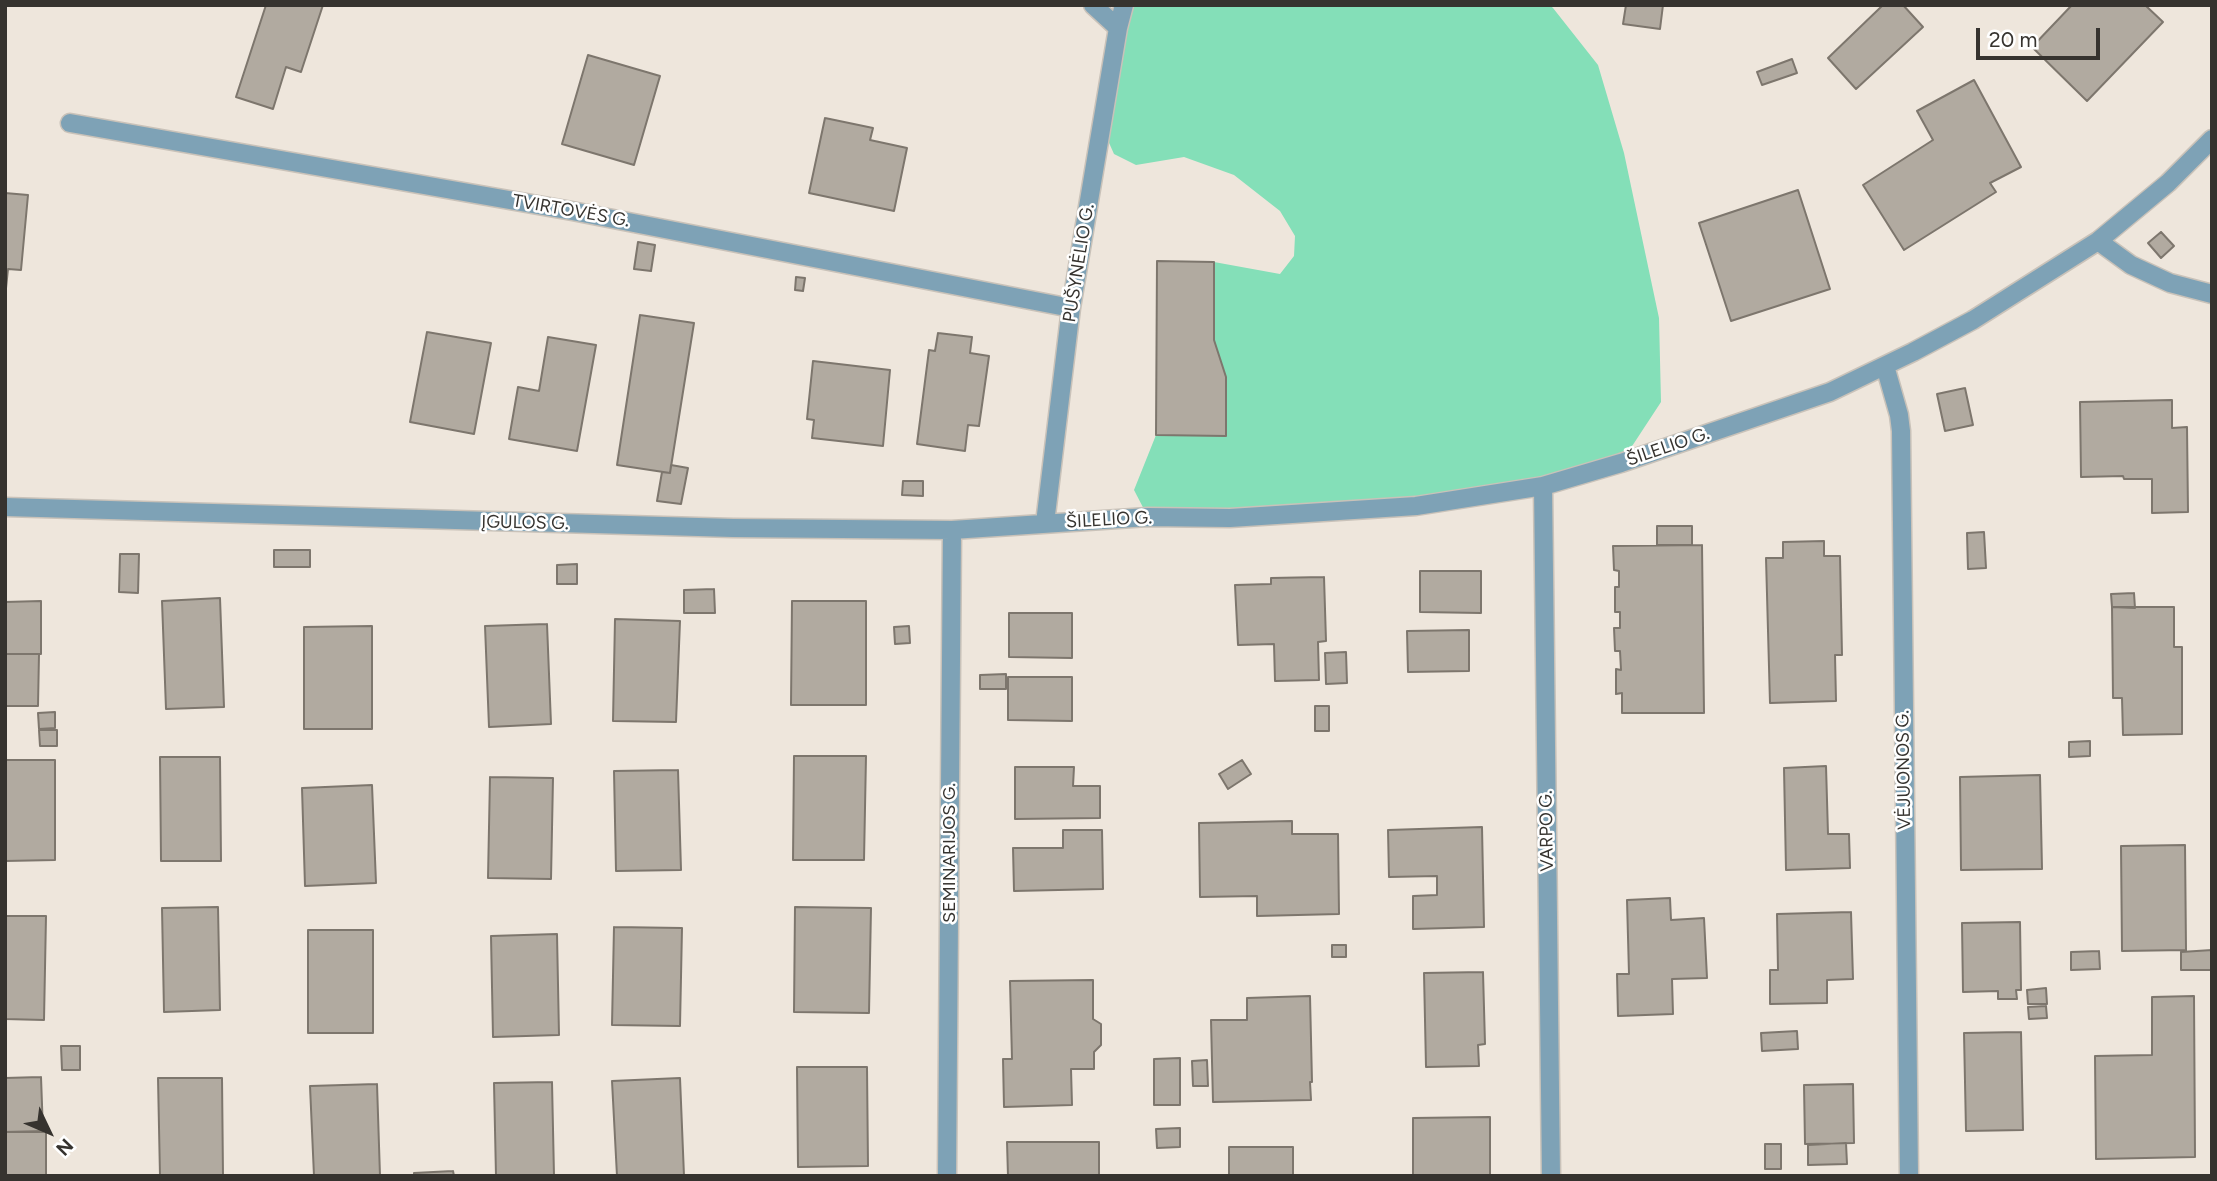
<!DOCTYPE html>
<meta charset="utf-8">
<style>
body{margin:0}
#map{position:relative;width:2217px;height:1181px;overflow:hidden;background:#eee6dc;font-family:Figtree,sans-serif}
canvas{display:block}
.frame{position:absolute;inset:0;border:7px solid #36332f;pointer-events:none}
.north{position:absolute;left:14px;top:1097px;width:70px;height:70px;-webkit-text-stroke:5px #fff;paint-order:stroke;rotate:134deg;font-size:19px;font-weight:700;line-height:28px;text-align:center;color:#36332f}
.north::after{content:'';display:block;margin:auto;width:24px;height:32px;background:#36332f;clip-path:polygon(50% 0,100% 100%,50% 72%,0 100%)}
.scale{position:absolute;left:1976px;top:28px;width:124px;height:32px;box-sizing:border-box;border:4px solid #36332f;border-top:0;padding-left:9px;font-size:21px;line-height:24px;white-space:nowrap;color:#36332f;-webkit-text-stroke:5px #fff;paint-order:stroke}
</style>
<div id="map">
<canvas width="2217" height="1181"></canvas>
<div class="frame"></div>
<div class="north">N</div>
<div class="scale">20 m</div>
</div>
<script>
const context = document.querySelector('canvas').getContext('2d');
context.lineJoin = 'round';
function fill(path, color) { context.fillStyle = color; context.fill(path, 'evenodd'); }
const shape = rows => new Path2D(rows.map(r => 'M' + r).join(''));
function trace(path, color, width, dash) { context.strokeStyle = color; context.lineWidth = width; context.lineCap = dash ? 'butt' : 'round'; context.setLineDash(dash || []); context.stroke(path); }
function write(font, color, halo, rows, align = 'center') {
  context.font = font + ' Figtree,sans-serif'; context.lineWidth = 5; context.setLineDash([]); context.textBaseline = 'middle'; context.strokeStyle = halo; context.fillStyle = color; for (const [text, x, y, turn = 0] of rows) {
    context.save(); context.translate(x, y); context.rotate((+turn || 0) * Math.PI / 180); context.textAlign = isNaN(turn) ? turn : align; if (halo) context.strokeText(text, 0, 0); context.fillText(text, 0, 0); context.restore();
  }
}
fill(shape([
 [1124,5,1550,5,1553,8,1598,65,1624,153,1659,318,1661,402,1621,463,1416,506,1148,517,1134,490,1156,435,1226,435,1226,377,1214,340,1214,262,1280,274,1294,256,1295,236,1280,211,1234,175,1184,157,1136,165,1114,154,1102,127]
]), '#84dfb8');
const building = shape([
 [266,5,323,5,301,72,286,67,273,109,236,97,266,5],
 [1626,5,1663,5,1660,29,1623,24,1626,5],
 [1883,5,1903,5,1923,27,1856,89,1828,58,1883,5],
 [2072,5,2145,5,2163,22,2087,101,2032,47,2072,5],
 [588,55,660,76,634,165,562,144,588,55],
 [1792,59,1797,73,1762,85,1757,72,1792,59],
 [1974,80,2021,167,1990,183,1996,192,1904,250,1863,185,1933,140,1917,111,1974,80],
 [825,118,873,128,870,140,907,148,894,211,809,193,825,118],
 [1798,190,1830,289,1731,321,1699,223,1798,190],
 [5,193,28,195,21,270,8,269,5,298,5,193],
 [2161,232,2174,246,2161,258,2148,243,2161,232],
 [638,242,655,245,651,271,634,269,638,242],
 [1157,261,1214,262,1214,340,1226,377,1226,436,1156,435,1157,261],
 [796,277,805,278,803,291,795,290,796,277],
 [640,315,694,323,670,473,617,465,640,315],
 [427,332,491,343,474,434,410,422,427,332],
 [938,333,972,337,970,353,989,356,979,426,968,425,965,451,917,444,929,350,935,351,938,333],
 [548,337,596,345,577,451,509,439,518,387,539,391,548,337],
 [813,361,890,370,883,446,812,438,814,420,807,419,813,361],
 [1965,388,1973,425,1945,431,1937,394,1965,388],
 [2172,400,2172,428,2187,427,2188,512,2152,513,2152,479,2124,479,2123,476,2081,477,2080,402,2172,400],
 [671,465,688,468,681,504,657,501,662,472,670,473,671,465],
 [903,481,923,481,923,496,902,495,903,481],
 [1657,526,1692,526,1692,545,1657,545,1657,526],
 [1984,532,1986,568,1968,569,1967,533,1984,532],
 [1824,541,1824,556,1840,556,1842,655,1835,655,1836,701,1770,703,1766,558,1783,558,1783,542,1824,541],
 [1702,545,1704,713,1622,713,1622,693,1616,694,1616,669,1621,670,1620,651,1615,651,1614,628,1620,628,1620,612,1615,612,1615,587,1619,587,1619,571,1614,570,1613,546,1702,545],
 [274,550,310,550,310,567,274,567,274,550],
 [120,554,139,554,138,593,119,592,120,554],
 [577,564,577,584,557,584,557,565,577,564],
 [1420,571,1481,571,1481,613,1420,612,1420,571],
 [1324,577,1326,641,1318,642,1319,680,1275,681,1274,644,1238,645,1235,585,1271,584,1271,578,1324,577],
 [714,589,715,613,684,613,684,590,714,589],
 [2134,593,2135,608,2112,607,2111,594,2134,593],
 [220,598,224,707,166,709,162,601,220,598],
 [41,601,41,654,5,654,5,602,41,601],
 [792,601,866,601,866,705,791,705,792,601],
 [2112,607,2174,607,2174,647,2182,647,2182,734,2123,735,2122,698,2113,698,2112,607],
 [1009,613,1072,613,1072,658,1009,657,1009,613],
 [615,619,680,621,676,722,613,721,615,619],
 [547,624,551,724,489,727,485,626,547,624],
 [372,626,372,729,304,729,304,627,372,626],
 [909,626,910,643,895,644,894,627,909,626],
 [1469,630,1469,671,1408,672,1407,631,1469,630],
 [1346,652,1347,683,1326,684,1325,653,1346,652],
 [5,654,39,654,38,706,5,706,5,654],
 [1006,674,1006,689,980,689,980,675,1006,674],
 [1008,677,1072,677,1072,721,1008,720,1008,677],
 [1315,706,1329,706,1329,731,1315,731,1315,706],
 [55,712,55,728,39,729,38,713,55,712],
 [39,730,57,730,57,746,40,746,39,730],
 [2090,741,2090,756,2069,757,2069,742,2090,741],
 [794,756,866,756,864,860,793,860,794,756],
 [160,757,220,757,221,861,161,861,160,757],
 [5,760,55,760,55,860,5,861,5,760],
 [1242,760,1251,774,1228,789,1219,774,1242,760],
 [1826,766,1828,834,1849,834,1850,868,1786,870,1784,768,1826,766],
 [1015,767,1074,767,1073,786,1100,786,1100,818,1015,819,1015,767],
 [678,770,681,870,616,871,614,771,678,770],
 [2040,775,2042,869,1961,870,1960,777,2040,775],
 [490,777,553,778,551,879,488,878,490,777],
 [372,785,376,883,305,886,302,788,372,785],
 [1292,821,1292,834,1338,834,1339,914,1257,916,1257,896,1200,897,1199,823,1292,821],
 [1482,827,1484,927,1413,929,1413,896,1437,895,1437,876,1389,877,1388,830,1482,827],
 [1063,830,1102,830,1103,889,1014,891,1013,848,1063,848,1063,830],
 [2185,845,2186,950,2122,951,2121,846,2185,845],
 [1670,898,1671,920,1704,918,1707,978,1672,979,1673,1014,1618,1016,1617,974,1629,974,1627,900,1670,898],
 [218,907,220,1010,164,1012,162,908,218,907],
 [795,907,871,908,869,1013,794,1012,795,907],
 [1851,912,1853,979,1827,980,1827,1003,1770,1004,1770,970,1778,970,1777,914,1851,912],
 [5,916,46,916,44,1020,5,1019,5,916],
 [2020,922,2021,990,2016,990,2017,999,1998,999,1998,991,1963,992,1962,923,2020,922],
 [614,927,682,928,680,1026,612,1025,614,927],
 [308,930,373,930,373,1033,308,1033,308,930],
 [557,934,559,1035,493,1037,491,936,557,934],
 [1332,945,1346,945,1346,957,1332,957,1332,945],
 [2212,950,2212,970,2181,970,2181,952,2212,950],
 [2099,951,2100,969,2071,970,2071,952,2099,951],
 [1483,972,1485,1044,1478,1045,1479,1066,1426,1067,1424,973,1483,972],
 [1093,980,1093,1019,1101,1024,1101,1045,1094,1052,1094,1069,1071,1069,1072,1105,1004,1107,1003,1059,1012,1059,1010,981,1093,980],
 [2046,988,2047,1004,2028,1004,2027,990,2046,988],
 [1310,996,1312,1082,1310,1082,1311,1100,1213,1102,1211,1020,1247,1020,1247,998,1310,996],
 [2194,996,2195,1157,2096,1159,2095,1056,2152,1055,2152,997,2194,996],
 [2046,1006,2047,1018,2029,1019,2028,1007,2046,1006],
 [1797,1031,1798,1049,1762,1051,1761,1033,1797,1031],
 [2021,1032,2023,1130,1966,1131,1964,1033,2021,1032],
 [61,1046,80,1046,80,1070,62,1070,61,1046],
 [1180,1058,1180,1105,1154,1105,1154,1059,1180,1058],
 [1207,1060,1208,1086,1193,1086,1192,1061,1207,1060],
 [797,1067,867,1067,868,1166,798,1167,797,1067],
 [41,1077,43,1132,5,1132,5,1078,41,1077],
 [158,1078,222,1078,223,1176,160,1176,158,1078],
 [680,1078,684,1176,617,1176,612,1081,680,1078],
 [552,1082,554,1176,496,1176,494,1083,552,1082],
 [377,1084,380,1176,314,1176,310,1086,377,1084],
 [1853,1084,1854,1143,1805,1144,1804,1085,1853,1084],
 [1490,1117,1490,1176,1413,1176,1413,1118,1490,1117],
 [1180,1128,1180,1147,1157,1148,1156,1129,1180,1128],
 [46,1131,46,1176,5,1176,5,1132,46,1131],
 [1007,1142,1099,1142,1099,1176,1008,1176,1007,1142],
 [1846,1143,1847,1164,1808,1165,1808,1145,1846,1143],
 [1765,1144,1781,1144,1781,1169,1765,1169,1765,1144],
 [1229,1147,1293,1147,1293,1176,1229,1176,1229,1147],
 [453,1171,454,1176,414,1176,414,1173,453,1171]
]);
fill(building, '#b1aaa0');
trace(building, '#7d766d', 2);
const minor = shape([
 [1093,5,1118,28],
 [70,123,572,211,1071,308],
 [2098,241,2131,265,2170,283,2212,294],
 [1885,366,1899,415,1901,431,1909,1176],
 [1543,486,1551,1176],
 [5,507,733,528,952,530,1148,517,1230,518,1416,506,1543,486,1621,463,1830,392,1913,352,1973,320,2098,241,2168,183,2212,139],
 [1045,523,1071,308,1118,28,1124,5],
 [947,1176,952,530]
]);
trace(minor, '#c9c2b9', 21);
trace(minor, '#7ea2b6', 18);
write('18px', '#36332f', '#fff', [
 ["TVIRTOVĖS G.",571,211,10],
 ["PUŠYNĖLIO G.",1079,263,-81],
 ["ŠILELIO G.",1668,447,-19],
 ["ŠILELIO G.",1109,520,-3],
 ["ĮGULOS G.",525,523,1],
 ["VĖJUONOS G.",1904,770,-91],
 ["VARPO G.",1547,831,-91],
 ["SEMINARIJOS G.",950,853,-90]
]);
</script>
